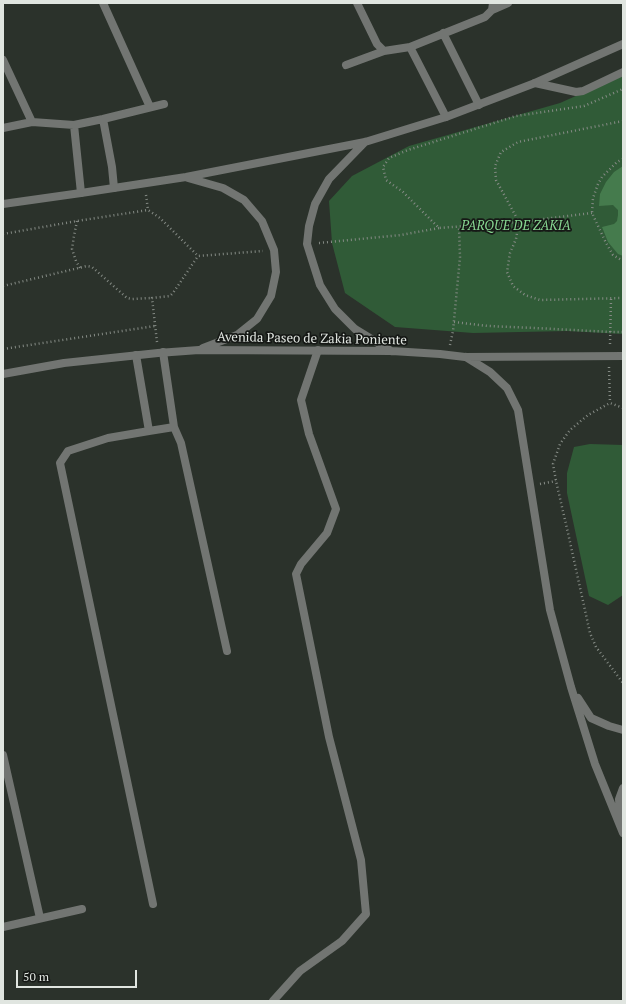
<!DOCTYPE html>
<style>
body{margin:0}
#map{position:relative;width:626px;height:1004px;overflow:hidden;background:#2b322b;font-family:"PT Serif",serif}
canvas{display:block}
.frame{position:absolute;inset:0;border:4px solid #e0e5e0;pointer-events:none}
.scale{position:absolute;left:16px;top:970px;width:121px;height:18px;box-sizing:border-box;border:2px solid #e0e5e0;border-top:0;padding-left:5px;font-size:12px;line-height:14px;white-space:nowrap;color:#e0e5e0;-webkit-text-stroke:3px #161916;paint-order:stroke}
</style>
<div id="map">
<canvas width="626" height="1004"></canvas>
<div class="frame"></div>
<div class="scale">50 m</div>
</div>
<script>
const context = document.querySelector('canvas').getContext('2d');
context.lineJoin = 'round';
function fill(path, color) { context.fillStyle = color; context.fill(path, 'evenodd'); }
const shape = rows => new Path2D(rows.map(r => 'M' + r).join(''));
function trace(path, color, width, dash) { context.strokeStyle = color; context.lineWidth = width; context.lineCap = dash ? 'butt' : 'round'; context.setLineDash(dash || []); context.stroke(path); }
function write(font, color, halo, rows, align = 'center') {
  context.font = font + ' "PT Serif",serif'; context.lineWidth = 3.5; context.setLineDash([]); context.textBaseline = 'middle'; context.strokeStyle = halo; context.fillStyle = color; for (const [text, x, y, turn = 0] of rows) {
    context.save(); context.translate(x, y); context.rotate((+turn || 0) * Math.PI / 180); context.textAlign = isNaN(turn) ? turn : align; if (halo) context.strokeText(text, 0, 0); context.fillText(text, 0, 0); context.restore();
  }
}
fill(shape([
 [623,75,623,334,567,331,473,333,395,327,345,293,332,243,329,201,352,176,409,146,560,103],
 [590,444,623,445,623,595,608,605,589,596,567,493,567,473,574,447]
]), '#305b37');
fill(shape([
 [623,166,623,256,618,254,608,242,602,227,614,224,617,221,618,215,618,210,613,205,599,206,600,194,606,182,614,172]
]), '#457b4d');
trace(shape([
 [623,121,518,142,501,152,495,166,496,180,519,222,516,239,510,253,507,272,513,286,525,295,540,300,623,298],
 [623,159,617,162,602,177,598,184,593,198,592,213,606,243,613,255,623,261],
 [146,195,148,210],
 [592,213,519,222,439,228,403,192,386,180,383,167,389,158,408,150,516,116,584,106,623,89],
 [77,221,74,236,72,249,76,261,80,268],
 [3,234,77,221,148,210,160,218,198,256,263,251],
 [319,243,401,235,439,228],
 [3,286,87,266,92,267,127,298,132,299,152,298],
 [454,322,488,326,535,328,611,332,623,332],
 [157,342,152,298,170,296,173,293,198,256],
 [610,344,611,299],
 [450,345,453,331,460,257,459,227],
 [3,349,155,326],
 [609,367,610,403],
 [623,408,610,403,588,415,570,430,560,444,553,464,556,481,568,533,590,633,596,647,623,683],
 [540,484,556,481]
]), '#858b85', 2.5, [1, 3]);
trace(shape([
 [357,3,377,44,384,51,410,47,485,17,492,10,493,3],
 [492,10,508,3],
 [443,33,479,105],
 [410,47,446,117],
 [346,65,384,51],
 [535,83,576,92,583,91,623,72]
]), '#727572', 8);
trace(shape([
 [103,3,150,107],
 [3,60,32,122],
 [103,119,112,167,114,188],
 [74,125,81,193],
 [3,128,32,122,74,125,103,119,164,104],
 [163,352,174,427],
 [136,355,149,431,108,438,68,451,60,463,153,904],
 [149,431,174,427,181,443,227,651],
 [3,755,40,918],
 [3,927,82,909],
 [273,1001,300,971,342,941,366,914,361,860,329,737,296,574,301,564,327,533,336,509,309,434,301,400,318,350]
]), '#727572', 8);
trace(shape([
 [365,142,329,179,315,204,309,226,307,244,320,285,335,309,355,329,391,351],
 [188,178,223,188,244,200,262,221,274,250,276,272,271,296,257,319,237,335,203,348],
 [3,204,81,193,186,177,365,142,446,117,535,83,623,44],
 [466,357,490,372,507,388,518,410,550,610,571,687,595,764,623,833],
 [3,374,64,363,158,353,199,350,392,351,440,354,465,357,623,356],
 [578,698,591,718,609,726,623,730],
 [620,820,619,799,623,788]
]), '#727572', 8);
write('italic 13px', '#86d490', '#161916', [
 ["PARQUE DE ZAKIA",516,226]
]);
write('13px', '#e0e5e0', '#161916', [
 ["Avenida Paseo de Zakia Poniente",312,339,1]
]);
</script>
